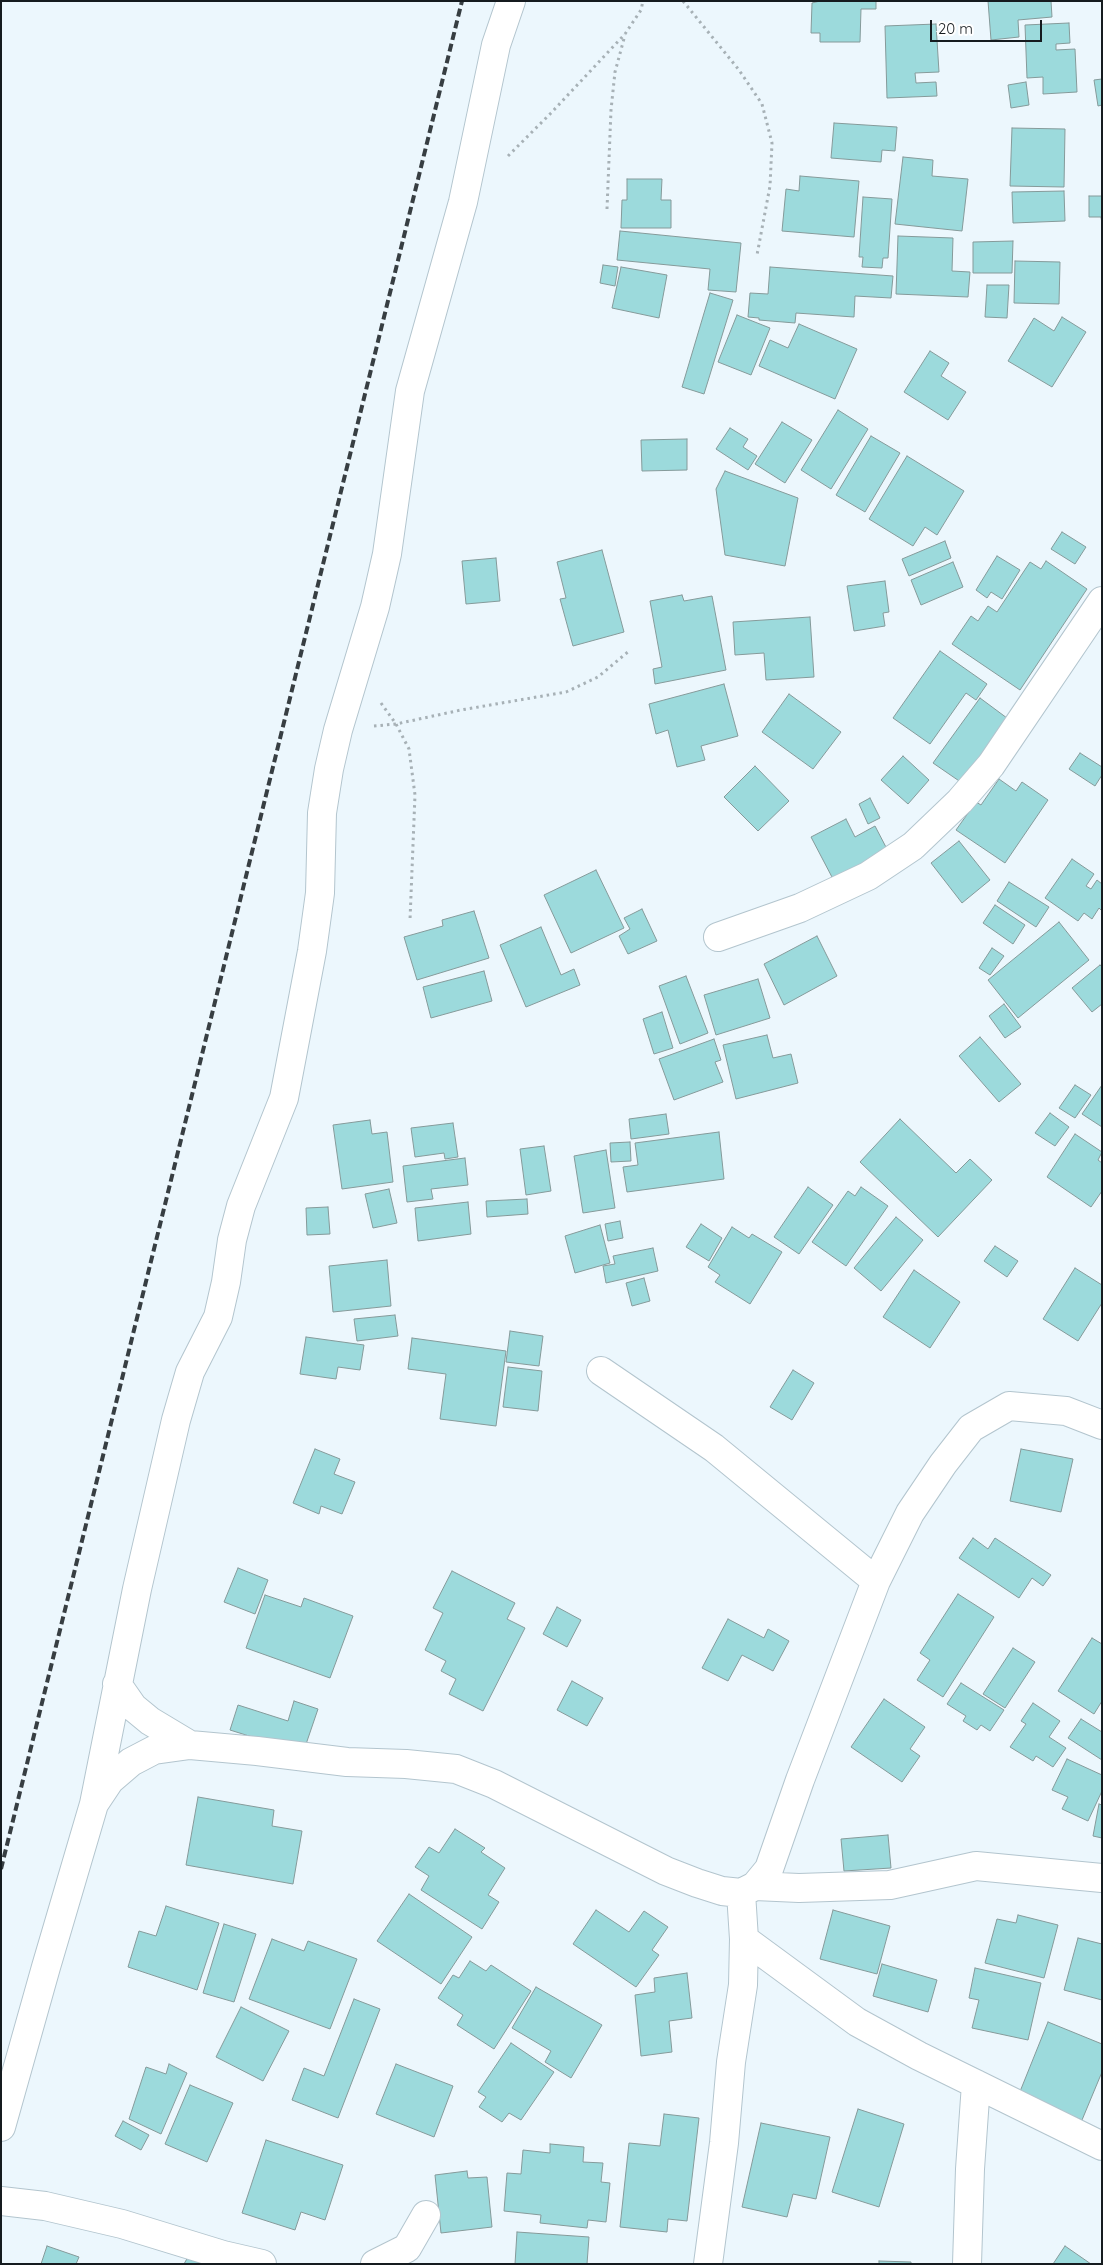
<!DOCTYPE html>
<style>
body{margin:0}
#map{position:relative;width:1103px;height:2265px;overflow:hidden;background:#ecf7fd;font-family:Quicksand,sans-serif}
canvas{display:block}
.frame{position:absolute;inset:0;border:2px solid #151b1f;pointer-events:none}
.scale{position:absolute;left:930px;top:20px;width:112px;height:22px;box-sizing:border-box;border:2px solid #151b1f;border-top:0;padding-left:6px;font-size:15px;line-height:18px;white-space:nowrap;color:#151b1f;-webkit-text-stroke:4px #fff;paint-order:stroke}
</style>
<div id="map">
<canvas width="1103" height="2265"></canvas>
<div class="frame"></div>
<div class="scale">20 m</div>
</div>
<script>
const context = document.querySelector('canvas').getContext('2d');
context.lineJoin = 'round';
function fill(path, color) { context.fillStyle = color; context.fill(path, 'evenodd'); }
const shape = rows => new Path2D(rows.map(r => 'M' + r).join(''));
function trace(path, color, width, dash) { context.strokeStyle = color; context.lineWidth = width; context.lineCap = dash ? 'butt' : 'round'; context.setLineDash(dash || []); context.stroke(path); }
const building = shape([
 [820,1,876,1,876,9,861,9,860,42,820,42,820,33,811,33,812,3,820,1],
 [988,1,1051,1,1052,17,1018,20,1019,37,991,40,988,1],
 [1069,23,1070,43,1056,44,1056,50,1075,49,1077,92,1043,94,1043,77,1027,78,1025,25,1069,23],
 [936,24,939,72,915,73,916,83,936,82,937,96,887,98,885,26,936,24],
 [1102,79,1102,105,1098,106,1094,80,1102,79],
 [1026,82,1029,105,1011,108,1008,85,1026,82],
 [834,123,897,127,895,151,882,150,881,162,831,158,834,123],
 [1012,128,1065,129,1064,187,1010,186,1012,128],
 [903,157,933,160,932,176,968,179,962,231,895,224,903,157],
 [800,176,859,181,854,237,782,231,786,189,799,191,800,176],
 [627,179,662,179,661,200,671,200,671,228,621,228,622,200,627,200,627,179],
 [1064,191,1065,221,1013,223,1012,192,1064,191],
 [1089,196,1102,196,1102,224,1101,217,1089,217,1089,196],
 [863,197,892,199,888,258,883,258,882,268,862,267,863,257,859,257,863,197],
 [620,231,741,243,736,292,708,290,710,269,617,260,620,231],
 [898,236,953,238,952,271,970,272,968,297,896,294,898,236],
 [1013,241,1012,273,973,273,973,242,1013,241],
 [1015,261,1060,262,1059,304,1014,303,1015,261],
 [603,265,618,267,615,286,600,283,603,265],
 [621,267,667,275,659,318,612,308,621,267],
 [770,267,893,276,891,298,855,296,854,317,796,313,795,323,759,320,759,318,748,317,750,293,768,294,770,267],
 [987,285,1009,285,1007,318,985,317,987,285],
 [710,293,733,300,704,394,682,387,710,293],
 [737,315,770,328,751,375,718,362,737,315],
 [1062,317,1086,332,1052,387,1008,361,1034,318,1054,331,1062,317],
 [799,324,857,349,835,399,759,366,770,340,788,348,799,324],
 [930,351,949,363,941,376,966,392,948,420,904,392,930,351],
 [838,410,868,429,831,489,801,470,838,410],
 [782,422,812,440,785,483,755,464,782,422],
 [730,428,748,439,743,447,757,456,748,470,716,449,730,428],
 [871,436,900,453,865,512,836,495,871,436],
 [687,439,687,470,642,471,641,440,687,439],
 [907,456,964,491,937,535,925,527,913,546,869,519,907,456],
 [725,471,798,498,785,566,725,555,716,489,725,471],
 [1062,532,1086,547,1075,564,1051,549,1062,532],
 [945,541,951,558,909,576,902,559,945,541],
 [602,550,624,632,573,646,560,599,566,598,557,562,602,550],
 [997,556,1020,570,1002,599,991,592,987,598,976,590,997,556],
 [496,558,500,601,466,604,462,561,496,558],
 [1046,561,1087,589,1020,690,952,644,971,616,978,621,988,606,997,612,1030,562,1041,569,1046,561],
 [953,562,963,587,921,605,911,580,953,562],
 [885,581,889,612,883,613,885,626,854,631,847,586,885,581],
 [682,595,684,601,712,596,726,670,655,684,653,669,662,667,650,601,682,595],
 [810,617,814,677,766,680,764,653,735,655,733,622,810,617],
 [940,651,987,684,976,700,966,693,930,744,893,718,940,651],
 [724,684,738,736,701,746,705,760,677,767,668,730,656,734,649,704,724,684],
 [789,694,841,732,813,769,762,732,789,694],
 [980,698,1011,721,965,785,933,763,980,698],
 [1080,753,1102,767,1102,775,1095,786,1069,769,1080,753],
 [903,756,929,780,908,804,881,780,903,756],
 [755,766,789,801,758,831,724,797,755,766],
 [999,779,1016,791,1022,782,1048,800,1005,863,956,830,976,802,981,805,999,779],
 [870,798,880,818,868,824,859,804,870,798],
 [846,819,855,837,875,826,888,851,833,879,811,837,846,819],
 [959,841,990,880,962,903,931,863,959,841],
 [1072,859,1094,874,1086,886,1091,889,1097,880,1102,884,1102,911,1099,908,1092,919,1084,913,1078,921,1045,898,1072,859],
 [596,870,624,928,571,953,544,895,596,870],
 [1009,882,1049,907,1036,927,997,901,1009,882],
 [995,905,1025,925,1013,944,983,923,995,905],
 [642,909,657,941,628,954,619,936,630,929,624,918,642,909],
 [474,911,489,958,417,980,404,937,443,926,442,920,474,911],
 [1059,922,1089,960,1018,1018,988,980,1059,922],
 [541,927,561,975,574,969,580,985,526,1007,500,945,541,927],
 [817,936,837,976,784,1005,764,964,817,936],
 [992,948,1004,956,990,975,979,968,992,948],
 [1100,965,1102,967,1102,1004,1092,1012,1072,988,1100,965],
 [484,971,492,1001,431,1018,423,987,484,971],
 [686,976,708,1033,680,1044,659,986,686,976],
 [758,979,770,1018,716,1035,704,995,758,979],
 [1004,1004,1021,1027,1005,1038,989,1016,1004,1004],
 [662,1012,673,1048,654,1054,643,1019,662,1012],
 [767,1035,773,1058,791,1054,798,1083,736,1099,723,1045,767,1035],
 [980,1037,1021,1084,999,1102,959,1056,980,1037],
 [714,1039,721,1060,715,1062,723,1082,674,1100,659,1059,714,1039],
 [1075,1085,1091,1095,1075,1118,1059,1108,1075,1085],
 [1102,1085,1102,1127,1082,1114,1102,1085],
 [1050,1113,1069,1127,1055,1146,1035,1133,1050,1113],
 [666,1114,669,1134,631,1139,629,1119,666,1114],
 [900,1119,956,1173,970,1159,992,1180,938,1237,860,1162,900,1119],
 [370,1120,372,1134,387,1132,393,1182,342,1189,333,1125,370,1120],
 [453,1123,458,1157,445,1159,444,1153,415,1157,411,1128,453,1123],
 [719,1132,724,1179,627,1192,623,1167,638,1165,635,1143,719,1132],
 [1075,1134,1102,1152,1098,1160,1102,1163,1102,1191,1091,1207,1047,1177,1075,1134],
 [630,1142,631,1161,611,1162,610,1143,630,1142],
 [544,1146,551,1191,526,1195,520,1149,544,1146],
 [606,1150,615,1208,583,1213,574,1156,606,1150],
 [465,1158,468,1185,431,1189,433,1199,407,1202,403,1166,465,1158],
 [808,1187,833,1205,799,1254,774,1237,808,1187],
 [861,1187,888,1206,846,1266,812,1242,848,1191,855,1196,861,1187],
 [389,1189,397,1223,373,1228,365,1194,389,1189],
 [527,1199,528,1214,487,1217,486,1201,527,1199],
 [468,1202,471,1234,418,1241,415,1208,468,1202],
 [328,1207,330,1234,307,1235,306,1208,328,1207],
 [896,1217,923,1240,881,1291,854,1268,896,1217],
 [620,1221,623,1238,608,1241,605,1224,620,1221],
 [701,1224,722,1238,709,1261,686,1247,701,1224],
 [600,1225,610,1263,575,1273,565,1236,600,1225],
 [732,1227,749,1238,752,1234,782,1252,750,1304,715,1282,720,1275,708,1267,732,1227],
 [995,1246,1018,1261,1007,1277,984,1261,995,1246],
 [653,1248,658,1271,606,1283,603,1266,615,1264,613,1256,653,1248],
 [387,1260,391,1306,333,1312,329,1266,387,1260],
 [1075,1268,1102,1285,1102,1303,1078,1341,1043,1319,1075,1268],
 [914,1270,960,1302,930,1348,883,1317,914,1270],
 [644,1278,650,1301,632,1306,626,1283,644,1278],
 [395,1315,398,1336,357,1341,354,1319,395,1315],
 [510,1331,543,1336,539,1366,506,1362,510,1331],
 [306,1337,364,1345,360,1370,338,1367,336,1379,300,1374,306,1337],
 [412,1338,506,1351,496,1426,440,1419,446,1374,408,1369,412,1338],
 [508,1367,542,1371,538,1411,503,1407,508,1367],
 [793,1370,814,1383,792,1420,770,1407,793,1370],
 [315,1449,340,1459,334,1474,355,1482,342,1514,321,1506,319,1514,293,1503,315,1449],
 [1021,1449,1073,1459,1061,1512,1010,1501,1021,1449],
 [973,1538,988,1549,995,1538,1051,1575,1043,1586,1032,1578,1019,1598,959,1558,973,1538],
 [238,1568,268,1580,255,1614,224,1602,238,1568],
 [452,1571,515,1603,507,1619,525,1628,483,1711,449,1694,456,1679,441,1671,446,1661,425,1650,443,1613,433,1608,452,1571],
 [958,1594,994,1617,943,1697,917,1680,930,1660,920,1653,958,1594],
 [265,1595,301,1607,304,1598,353,1616,330,1678,246,1648,265,1595],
 [557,1607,581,1620,567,1647,543,1634,557,1607],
 [728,1619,764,1638,768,1629,789,1641,773,1671,742,1655,728,1681,702,1668,728,1619],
 [1092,1638,1102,1644,1102,1701,1094,1714,1058,1691,1092,1638],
 [1013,1648,1035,1662,1005,1708,983,1694,1013,1648],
 [572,1681,603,1698,587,1726,557,1710,572,1681],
 [961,1683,1004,1710,990,1731,981,1725,977,1730,963,1721,966,1716,947,1704,961,1683],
 [884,1699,925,1727,910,1749,920,1756,902,1782,851,1747,884,1699],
 [294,1701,318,1709,303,1753,230,1730,238,1705,288,1721,294,1701],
 [1033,1703,1060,1721,1049,1737,1066,1748,1053,1767,1036,1756,1033,1761,1010,1747,1026,1724,1021,1721,1033,1703],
 [1081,1719,1102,1732,1102,1760,1068,1738,1081,1719],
 [1067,1759,1102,1775,1102,1791,1088,1821,1062,1809,1068,1797,1052,1790,1067,1759],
 [198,1797,274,1810,272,1826,302,1831,293,1884,186,1865,198,1797],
 [1099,1804,1102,1805,1102,1838,1093,1836,1099,1804],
 [455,1829,485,1848,481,1852,505,1868,488,1895,499,1902,482,1929,421,1890,429,1876,415,1867,429,1847,439,1853,455,1829],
 [888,1835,891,1868,844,1871,841,1839,888,1835],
 [409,1894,472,1937,441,1984,377,1941,409,1894],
 [166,1906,219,1923,197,1990,128,1967,139,1931,156,1936,166,1906],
 [596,1910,629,1932,644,1911,668,1927,652,1950,659,1955,636,1987,573,1944,596,1910],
 [833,1910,890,1926,877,1974,820,1959,833,1910],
 [1018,1915,1058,1925,1044,1978,985,1963,997,1919,1016,1923,1018,1915],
 [224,1924,256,1934,234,2002,203,1993,224,1924],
 [1078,1938,1102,1944,1102,2000,1064,1990,1078,1938],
 [272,1939,304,1951,308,1941,357,1959,330,2029,249,1999,272,1939],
 [470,1961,486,1971,491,1965,531,1991,494,2049,457,2025,463,2015,438,1998,453,1975,459,1978,470,1961],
 [882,1964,937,1980,928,2012,873,1996,882,1964],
 [975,1968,1041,1983,1028,2040,972,2028,979,2000,969,1998,975,1968],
 [687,1973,692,2018,669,2021,672,2052,641,2056,635,1995,655,1992,654,1978,687,1973],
 [536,1987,602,2025,571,2078,545,2062,551,2051,512,2028,536,1987],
 [354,1999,380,2009,338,2118,292,2100,304,2068,324,2076,354,1999],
 [241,2007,289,2031,263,2081,216,2057,241,2007],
 [1048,2022,1102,2044,1102,2072,1082,2120,1019,2094,1048,2022],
 [511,2043,554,2072,521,2120,509,2113,502,2122,479,2107,486,2097,478,2092,511,2043],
 [169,2064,187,2073,161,2134,129,2119,146,2067,166,2074,169,2064],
 [396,2064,453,2086,434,2137,376,2114,396,2064],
 [190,2085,233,2103,207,2162,165,2144,190,2085],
 [858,2109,904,2124,879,2207,832,2192,858,2109],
 [664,2114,699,2118,687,2221,668,2219,667,2232,620,2227,629,2143,660,2146,664,2114],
 [123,2121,149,2135,141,2150,115,2136,123,2121],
 [761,2123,830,2137,816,2199,793,2194,787,2217,742,2207,761,2123],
 [266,2140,343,2165,325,2220,301,2212,295,2230,242,2213,266,2140],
 [550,2144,584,2147,583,2162,603,2163,601,2182,610,2183,606,2222,588,2220,587,2228,540,2223,541,2215,504,2211,507,2173,521,2174,523,2150,550,2153,550,2144],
 [467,2171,468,2178,487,2177,492,2227,441,2233,435,2175,467,2171],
 [517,2232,589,2237,587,2264,515,2264,517,2232],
 [47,2246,79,2257,76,2264,41,2264,47,2246],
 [1065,2246,1091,2264,1053,2264,1065,2246],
 [189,2255,203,2264,184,2264,189,2255],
 [879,2261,911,2262,911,2264,879,2264,879,2261]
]);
fill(building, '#9cdadc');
trace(building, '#859a9a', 1);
const minor = shape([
 [718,937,800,908,868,876,913,846,960,801,991,765,1102,601],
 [601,1371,714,1448,876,1581],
 [117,1684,133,1707,150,1721,190,1745],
 [94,1804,137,1589,176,1420,190,1372,218,1317,226,1282,232,1240,241,1206,284,1098,312,951,320,893,322,813,329,769,338,730,375,607,387,554,410,391,463,202,496,45,511,1],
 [755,1886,799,1888,890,1885,976,1866,1102,1878],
 [744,1939,857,2022,919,2056,1102,2146],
 [1,2127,46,1967,94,1804,110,1780,131,1762,154,1750,190,1745,257,1751,347,1762,406,1764,456,1769,494,1784,666,1871,697,1883,722,1891,741,1893,755,1886,769,1869,800,1780,876,1581,910,1513,943,1464,971,1428,1009,1406,1066,1411,1102,1425],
 [1,2201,45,2206,122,2224,223,2255,262,2264],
 [375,2264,407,2248,426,2215],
 [708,2264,724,2143,731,2062,743,1985,744,1939,741,1893],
 [967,2264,970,2169,976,2084]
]);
trace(minor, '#b3c5ce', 30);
trace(shape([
 [683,1,739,70,762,104,772,143,770,186,757,255],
 [508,156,551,113,625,34,641,10,643,1],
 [607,209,611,110,615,72,625,35],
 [381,703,396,724,409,749,415,795,410,920],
 [374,726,396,724,461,710,566,692,598,677,629,651]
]), '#a7b1b6', 3, [2.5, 4]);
trace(minor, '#fff', 28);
trace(shape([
 [1,1869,462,1]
]), '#373e42', 4, [8, 4]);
</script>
